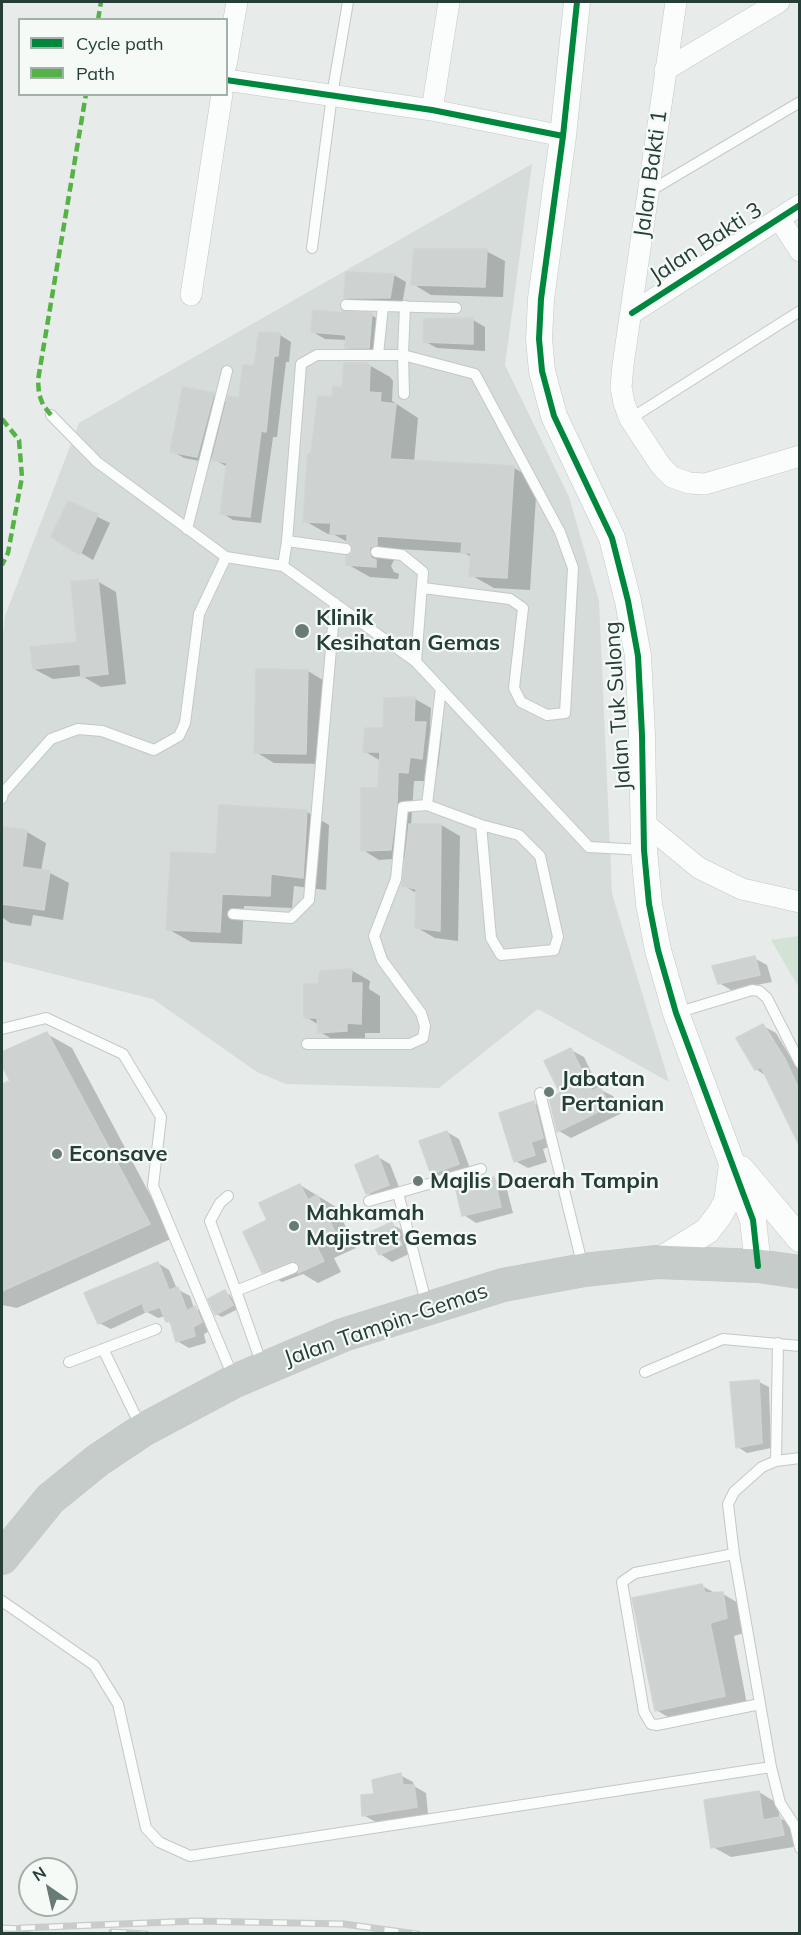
<!DOCTYPE html>
<style>
body{margin:0}
#map{position:relative;width:801px;height:1935px;overflow:hidden;background:#e7ebe9;font-family:Mulish,sans-serif}
canvas{display:block}
.frame{position:absolute;inset:0;border:3px solid #253e37;pointer-events:none}
.legend{position:absolute;left:18px;top:18px;width:210px;height:78px;box-sizing:border-box;background:#f5faf7;border:2px solid #a2afaa;margin:0;padding:8px 10px;list-style:none;font-size:18px;color:#253e37}
.legend li{display:flex;align-items:center;gap:12px;height:30px}
.legend b{width:30px;border:2px solid #a2afaa}
.north{position:absolute;left:18px;top:1857px;width:60px;height:60px;box-sizing:border-box;background:#f5faf7;border:2px solid #a2afaa;border-radius:50%;rotate:326deg;font-size:16px;font-weight:700;line-height:24px;text-align:center;color:#253e37}
.north::after{content:'';display:block;margin:auto;width:21px;height:27px;background:#697b75;clip-path:polygon(50% 0,100% 100%,50% 72%,0 100%)}
</style>
<div id="map">
<canvas width="801" height="1935"></canvas>
<div class="frame"></div>
<ul class="legend">
<li><b style="height:8px;background:#00873e"></b>Cycle path</li>
<li><b style="height:8px;background:#55b346"></b>Path</li>
</ul>
<div class="north">N</div>
</div>
<script>
const context = document.querySelector('canvas').getContext('2d');
context.lineJoin = 'round';
function fill(path, color) { context.fillStyle = color; context.fill(path, 'evenodd'); }
const shape = rows => new Path2D(rows.map(r => 'M' + r).join(''));
function trace(path, color, width, dash) { context.strokeStyle = color; context.lineWidth = width; context.lineCap = dash ? 'butt' : 'round'; context.setLineDash(dash || []); context.stroke(path); }
function write(font, color, halo, rows, align = 'center') {
  context.font = font + ' Mulish,sans-serif'; context.lineWidth = 4.5; context.setLineDash([]); context.textBaseline = 'middle'; context.strokeStyle = halo; context.fillStyle = color; for (const [text, x, y, turn = 0] of rows) {
    context.save(); context.translate(x, y); context.rotate((+turn || 0) * Math.PI / 180); context.textAlign = isNaN(turn) ? turn : align; if (halo) context.strokeText(text, 0, 0); context.fillText(text, 0, 0); context.restore();
  }
}
fill(shape([
 [532,164,505,365,569,497,599,601,612,894,669,1082,538,1009,439,1088,286,1084,257,1072,153,999,2,961,2,646,5,616,79,423]
]), '#d5dcd9');
fill(shape([
 [799,936,800,936,799,988,771,940]
]), '#d2e3d6');
fill(shape([
 [486,251,505,261,503,297,431,295,413,284],
 [394,275,406,282,402,305,358,304,345,297],
 [371,315,384,322,381,354,359,354,346,347,347,340,325,339,313,332],
 [473,320,485,327,485,351,437,348,424,341],
 [280,335,291,342,289,362,286,362,277,437,273,437,261,523,233,520,222,513,228,467,211,458,210,463,184,458,172,451,213,395,228,403,240,400,256,368],
 [367,364,390,377,393,381,392,401,418,418,414,462,514,468,537,481,530,590,494,588,471,575,472,557,464,553,400,549,400,558,394,560,391,566,394,572,399,574,398,579,370,577,347,564,353,555,353,545,335,535,328,534,305,521,312,455,333,398],
 [69,503,110,523,93,560,52,536],
 [97,581,116,592,126,684,101,687,82,676,53,679,34,669,79,643],
 [308,671,326,682,324,764,274,763,256,752],
 [385,699,415,699,431,708,430,727,442,733,438,767,426,766,424,781,414,781,411,826,441,825,460,836,458,941,435,938,416,927,418,894,403,885,406,858,379,860,363,850,380,789,381,761,364,751,384,729],
 [307,812,329,825,326,890,294,886,292,908,244,906,242,944,191,942,168,929,217,855],
 [3,828,27,832,46,843,41,871,50,873,69,883,63,920,33,915,31,926,10,923,2,917],
 [754,958,767,965,772,982,731,990,719,983],
 [351,970,370,981,369,989,380,996,380,1033,365,1033,365,1041,339,1043,320,1032,319,1025,306,1017,320,985],
 [763,1026,776,1033,800,1073,800,1143,766,1076,756,1069],
 [47,1034,72,1048,173,1238,17,1308,2,1305,2,1086,12,1081,2,1062,2,1054],
 [571,1050,584,1057,599,1089,613,1096,622,1113,571,1138,559,1131,562,1094],
 [534,1103,547,1110,555,1145,543,1149,547,1162,528,1168,515,1161],
 [447,1132,459,1139,471,1171,444,1180,432,1173],
 [378,1157,390,1164,401,1192,380,1200,367,1193],
 [493,1179,506,1186,513,1213,476,1223,464,1215],
 [300,1185,336,1207,356,1248,334,1258,341,1272,318,1283,303,1274,282,1282,263,1271],
 [391,1224,404,1231,413,1252,392,1262,380,1254],
 [158,1263,169,1270,177,1289,190,1296,194,1308,207,1314,213,1329,204,1334,206,1343,189,1348,177,1341,172,1324,167,1321,165,1316,158,1318,147,1312,111,1329,99,1323],
 [225,1292,230,1295,238,1309,222,1317,216,1314],
 [759,1382,769,1387,771,1448,747,1453,738,1447],
 [702,1586,717,1594,723,1594,747,1608,751,1631,734,1636,748,1710,680,1724,656,1710],
 [400,1775,413,1782,414,1786,426,1793,428,1814,376,1822,363,1815,375,1796],
 [759,1792,777,1803,780,1818,799,1829,800,1846,731,1857,713,1847]
]), '#0003');
const building = shape([
 [414,249,487,249,485,287,411,285,414,249],
 [346,272,394,274,390,298,344,298,346,272],
 [313,310,342,313,342,311,372,313,369,348,345,348,346,335,311,332,313,310],
 [473,318,473,344,423,342,424,319,473,318],
 [259,332,280,333,278,356,274,356,266,432,261,431,250,517,220,514,227,463,212,460,228,396,239,398,243,365,254,366,259,332],
 [344,363,367,363,367,366,370,366,369,392,381,393,380,402,396,404,390,459,514,466,507,578,469,576,471,553,461,553,462,542,377,536,377,545,370,547,369,552,371,558,376,560,376,567,346,565,346,556,352,554,353,549,351,543,347,542,347,534,330,534,331,523,303,522,308,454,311,454,318,396,332,397,333,386,342,388,344,363],
 [183,387,214,393,197,457,170,452,183,387],
 [68,501,98,514,80,555,51,537,68,501],
 [98,579,108,674,81,677,80,664,33,669,30,647,77,642,71,582,98,579],
 [256,669,308,670,306,754,254,753,256,669],
 [415,697,414,722,426,722,422,759,410,757,408,773,398,772,397,803,391,850,361,851,361,788,378,788,380,752,363,752,365,728,383,728,384,698,415,697],
 [219,805,307,810,303,878,271,874,270,896,222,894,220,932,166,930,171,852,216,854,219,805],
 [409,824,441,824,440,931,415,928,416,889,402,886,409,824],
 [2,827,27,830,22,867,50,871,44,910,2,904,2,827],
 [755,956,760,975,718,984,712,966,755,956],
 [352,969,351,983,362,983,361,1024,347,1023,347,1031,318,1033,317,1018,304,1018,304,984,318,984,320,971,352,969],
 [763,1024,785,1059,800,1091,800,1147,761,1067,755,1070,736,1038,763,1024],
 [47,1032,150,1224,2,1291,2,1084,10,1081,2,1066,2,1052,47,1032],
 [571,1048,592,1091,600,1087,610,1106,557,1132,549,1097,560,1093,544,1061,571,1048],
 [534,1101,543,1138,531,1142,535,1155,514,1162,499,1113,534,1101],
 [447,1131,459,1164,431,1174,419,1141,447,1131],
 [378,1155,389,1185,366,1194,355,1165,378,1155],
 [494,1177,501,1207,462,1216,455,1186,494,1177],
 [300,1184,308,1200,317,1195,338,1238,317,1247,324,1261,298,1273,300,1266,293,1261,262,1273,243,1232,267,1220,259,1203,300,1184],
 [392,1222,402,1245,379,1255,368,1233,392,1222],
 [158,1262,169,1290,178,1287,187,1311,195,1306,202,1322,193,1327,195,1336,176,1342,170,1321,166,1322,160,1307,145,1312,142,1303,98,1324,84,1293,158,1262],
 [225,1290,233,1305,215,1315,208,1299,225,1290],
 [759,1380,762,1443,736,1448,730,1382,759,1380],
 [702,1584,705,1593,723,1592,727,1618,710,1623,725,1696,655,1711,632,1598,702,1584],
 [401,1773,403,1785,414,1785,417,1807,362,1816,361,1795,374,1794,372,1780,401,1773],
 [759,1791,763,1820,780,1817,784,1835,711,1848,704,1800,759,1791]
]);
fill(building, '#ced2d0');
trace(building, '#d0d4d2', 1.5);
const service = shape([
 [650,191,800,102],
 [312,248,332,95,348,2],
 [346,305,456,308],
 [378,355,383,306],
 [404,394,403,355,405,306],
 [51,415,97,462,226,557,283,566,416,662,589,847,644,850],
 [630,419,800,311],
 [187,529,227,371],
 [287,541,346,549],
 [376,552,402,555,423,572,416,662],
 [283,566,287,541,301,364,317,355,403,355,475,374,560,532,573,568,565,713,547,715,521,702,514,688,523,608,510,599,423,588],
 [2,798,3,793,51,739,78,729,102,731,154,750,179,736,185,723,199,614,226,557],
 [427,805,481,825,519,835,540,856,558,937,554,950,501,955,491,938,481,825],
 [233,914,291,918,309,900,335,603],
 [676,1013,752,990,759,991,767,998,800,1063],
 [2,1029,46,1018,123,1054,161,1117,153,1186,234,1379],
 [307,1044,410,1044,423,1038,425,1026,421,1013,382,960,374,936,396,879,403,807,427,805,441,688],
 [540,1093,583,1267],
 [398,1193,427,1306],
 [228,1196,220,1203,210,1221,236,1291,293,1268],
 [369,1201,481,1169],
 [236,1291,262,1365],
 [103,1349,141,1427],
 [69,1362,156,1329],
 [645,1372,723,1339,800,1346],
 [800,1458,776,1461,762,1467,734,1492,728,1504,734,1554,771,1767,780,1803,795,1826,800,1828],
 [776,1461,778,1343],
 [734,1554,635,1573,622,1582,644,1712,651,1724,657,1725,760,1704],
 [2,1601,94,1665,118,1704,146,1828,159,1842,190,1856,771,1767],
 [795,1826,800,1848]
]);
const minor = shape([
 [676,2,623,365,621,387,624,403,630,419,661,466,672,477,689,483,705,484,800,456],
 [226,65,237,2],
 [665,70,779,2],
 [226,80,432,110,563,136],
 [432,110,449,2],
 [779,218,800,251],
 [191,295,222,94],
 [632,313,800,205],
 [643,822,699,868,742,889,800,902]
]);
const tertiary = shape([
 [577,2,563,136,541,299,539,339,542,371,554,416,612,538,628,601,638,656,642,735,644,850,649,904,658,950,676,1013,753,1220,758,1266],
 [741,1169,800,1239],
 [657,1262,707,1231,720,1214,727,1201,732,1165]
]);
const trunk = shape([
 [2,1558,50,1499,98,1460,143,1430,235,1381,343,1335,503,1285,584,1270,657,1262,758,1266,800,1272]
]);
trace(service, '#c4c8c6', 12);
trace(minor, '#c4c8c6', 22);
trace(tertiary, '#c4c8c6', 27);
trace(trunk, '#c2cac7', 34);
trace(service, '#fbfcfc', 10);
trace(minor, '#fbfcfc', 21);
trace(tertiary, '#fbfcfc', 26);
trace(trunk, '#c6ccca', 33);
const rail = shape([
 [2,1928,28,1929],
 [21,1928,196,1921,344,1924,417,1934],
 [112,1932,146,1934]
]);
trace(rail, '#c8ccca', 7);
trace(rail, '#f5faf7', 4.5, [14]);
trace(shape([
 [98,20,101,2],
 [51,415,43,405,39,394,38,380,86,94],
 [2,419,19,440,22,477,8,553,2,565]
]), '#55b346', 4.5, [9, 4.5]);
trace(shape([
 [577,2,563,136,541,299,539,339,542,371,554,416,612,538,628,601,638,656,642,735,644,850,649,904,658,950,676,1013,753,1220,758,1266],
 [226,80,432,110,563,136],
 [632,313,800,205]
]), '#00873e', 6);
for (const [x, y, r, color] of [
 [302,631,8,"#697b75"],
 [549,1092,6,"#697b75"],
 [57,1154,6,"#697b75"],
 [418,1181,6,"#697b75"],
 [294,1226,6,"#697b75"]
]) { const dot = new Path2D(); dot.arc(x, y, r, 0, 2 * Math.PI); context.fillStyle = color; context.fill(dot); trace(dot, '#f5faf7', 2); }
write('22px', '#253e37', '#f5faf7', [
 ["Jalan Bakti 1",651,174,-82],
 ["Jalan Bakti 3",706,243,-33],
 ["Jalan Tuk Sulong",618,706,-94],
 ["Jalan Tampin-Gemas",386,1325,-19]
]);
write('bold 22px', '#253e37', '#f5faf7', [
 ["Klinik",316,618],
 ["Kesihatan Gemas",316,643],
 ["Jabatan",561,1079],
 ["Pertanian",561,1104],
 ["Econsave",69,1154],
 ["Majlis Daerah Tampin",430,1181],
 ["Mahkamah",306,1213],
 ["Majistret Gemas",306,1238]
], 'left');
</script>
